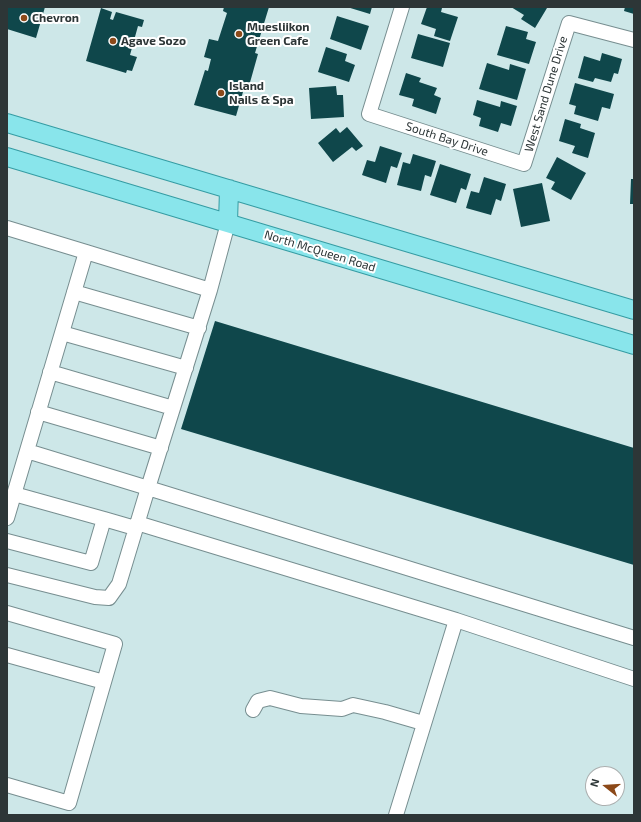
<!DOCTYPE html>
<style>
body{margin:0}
#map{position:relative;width:641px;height:822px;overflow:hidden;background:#cde7e8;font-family:"Exo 2",sans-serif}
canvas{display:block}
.frame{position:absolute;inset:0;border:8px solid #2d3637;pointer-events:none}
.north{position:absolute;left:585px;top:766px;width:40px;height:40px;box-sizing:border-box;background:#fff;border:1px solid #abafaf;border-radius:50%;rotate:287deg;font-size:11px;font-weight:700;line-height:16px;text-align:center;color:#2d3637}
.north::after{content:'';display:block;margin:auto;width:14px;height:18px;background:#8c4919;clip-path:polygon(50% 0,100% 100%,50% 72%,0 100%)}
</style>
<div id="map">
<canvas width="641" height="822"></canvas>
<div class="frame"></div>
<div class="north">N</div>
</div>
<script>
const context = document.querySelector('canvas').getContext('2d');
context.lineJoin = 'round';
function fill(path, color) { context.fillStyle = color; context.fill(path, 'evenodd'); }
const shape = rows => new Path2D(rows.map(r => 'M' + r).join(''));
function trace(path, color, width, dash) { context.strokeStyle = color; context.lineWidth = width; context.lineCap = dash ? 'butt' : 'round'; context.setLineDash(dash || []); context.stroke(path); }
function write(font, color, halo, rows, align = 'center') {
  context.font = font + ' "Exo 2",sans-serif'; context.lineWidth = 4; context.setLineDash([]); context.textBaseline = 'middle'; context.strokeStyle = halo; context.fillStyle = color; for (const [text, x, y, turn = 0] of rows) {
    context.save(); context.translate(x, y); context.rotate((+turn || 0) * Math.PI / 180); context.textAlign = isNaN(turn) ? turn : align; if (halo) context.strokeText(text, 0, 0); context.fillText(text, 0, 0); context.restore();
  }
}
fill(shape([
 [7,7,45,7,36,38,7,29],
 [224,7,269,7,255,53,258,54,249,86,245,85,236,116,194,105,205,70,208,71,211,59,204,57,209,39,218,41,227,13,223,11],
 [347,7,372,7,370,14],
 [427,7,442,8,441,12,458,17,450,41,434,36,436,29,421,24],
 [511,7,544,7,547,8,535,28,521,19,524,15],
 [625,7,634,7,634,14,624,11],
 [101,8,112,12,110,19,113,20,116,12,144,20,142,27,138,26,130,55,137,57,132,71,127,70,126,73,86,61],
 [337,16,369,26,361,50,330,39],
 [506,26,528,32,526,39,536,42,529,64,497,55],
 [418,34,450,43,443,67,411,58],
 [326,47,347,54,345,61,355,65,349,82,318,72],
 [602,53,622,59,618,74,614,73,611,82,595,78,593,82,578,78,584,56,600,61],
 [487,63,509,70,510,64,526,69,517,100,479,89],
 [406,73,421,78,419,82,437,88,434,95,441,98,436,114,412,106,414,99,399,95],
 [575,83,614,94,610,109,602,107,598,121,574,114,576,106,569,104],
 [336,86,337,95,343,95,344,117,311,119,309,88],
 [477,100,500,107,501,101,517,106,511,126,501,123,498,132,479,126,481,118,473,115],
 [565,119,581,124,580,128,595,133,588,158,572,153,575,146,559,141],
 [347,127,363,146,356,151,352,147,333,162,318,143,336,128,340,133],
 [380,146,402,153,397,168,391,166,386,183,362,175,367,160,375,162],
 [413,154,436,161,431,177,425,175,421,191,397,185,403,162,410,164],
 [557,157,586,173,571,200,551,189,555,182,546,178],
 [440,164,471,174,466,190,461,188,456,203,430,195],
 [484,177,506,184,501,201,496,199,491,215,466,208,471,191,479,193],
 [631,179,634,179,634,204,630,204],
 [542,183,550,221,521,227,513,189],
 [215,321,634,448,634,565,181,429]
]), '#0f474b');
const minor = shape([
 [402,7,369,114,524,164,569,23,634,40],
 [228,223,210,290,148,488,634,638],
 [7,228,86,252,7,518],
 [86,252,210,290],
 [74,292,199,328],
 [62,333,186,368],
 [50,372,173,408],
 [38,412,161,448],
 [14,494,104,519],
 [137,523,456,620,634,679],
 [7,541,91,563,104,519,135,528],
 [7,575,95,597,109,598,119,584,148,488,27,451],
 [7,613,115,644,69,803,7,785],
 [7,655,104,682],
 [253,710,258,701,270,698,301,706,342,709,353,705,385,712,423,723],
 [396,815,456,620]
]);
const major = shape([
 [7,123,634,310],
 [7,157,634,345],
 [228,223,229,189]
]);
trace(minor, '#778e90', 16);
trace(major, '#359ca3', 20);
trace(minor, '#fff', 14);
trace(major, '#89e5eb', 18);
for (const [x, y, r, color] of [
 [24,18,4,"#8c4919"],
 [239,34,4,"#8c4919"],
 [113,41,4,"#8c4919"],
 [221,93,4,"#8c4919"]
]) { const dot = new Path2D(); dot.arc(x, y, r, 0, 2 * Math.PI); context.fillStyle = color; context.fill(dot); trace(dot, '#fff', 1.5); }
write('bold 12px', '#2d3637', '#fff', [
 ["Chevron",32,18],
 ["Muesliikon",247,27],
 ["Green Cafe",247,41],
 ["Agave Sozo",121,41],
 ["Island",229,86],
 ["Nails & Spa",229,100]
], 'left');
write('12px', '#2d3637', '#fff', [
 ["West Sand Dune Drive",546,94,-73],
 ["South Bay Drive",447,139,18],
 ["North McQueen Road",320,251,17]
]);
</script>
